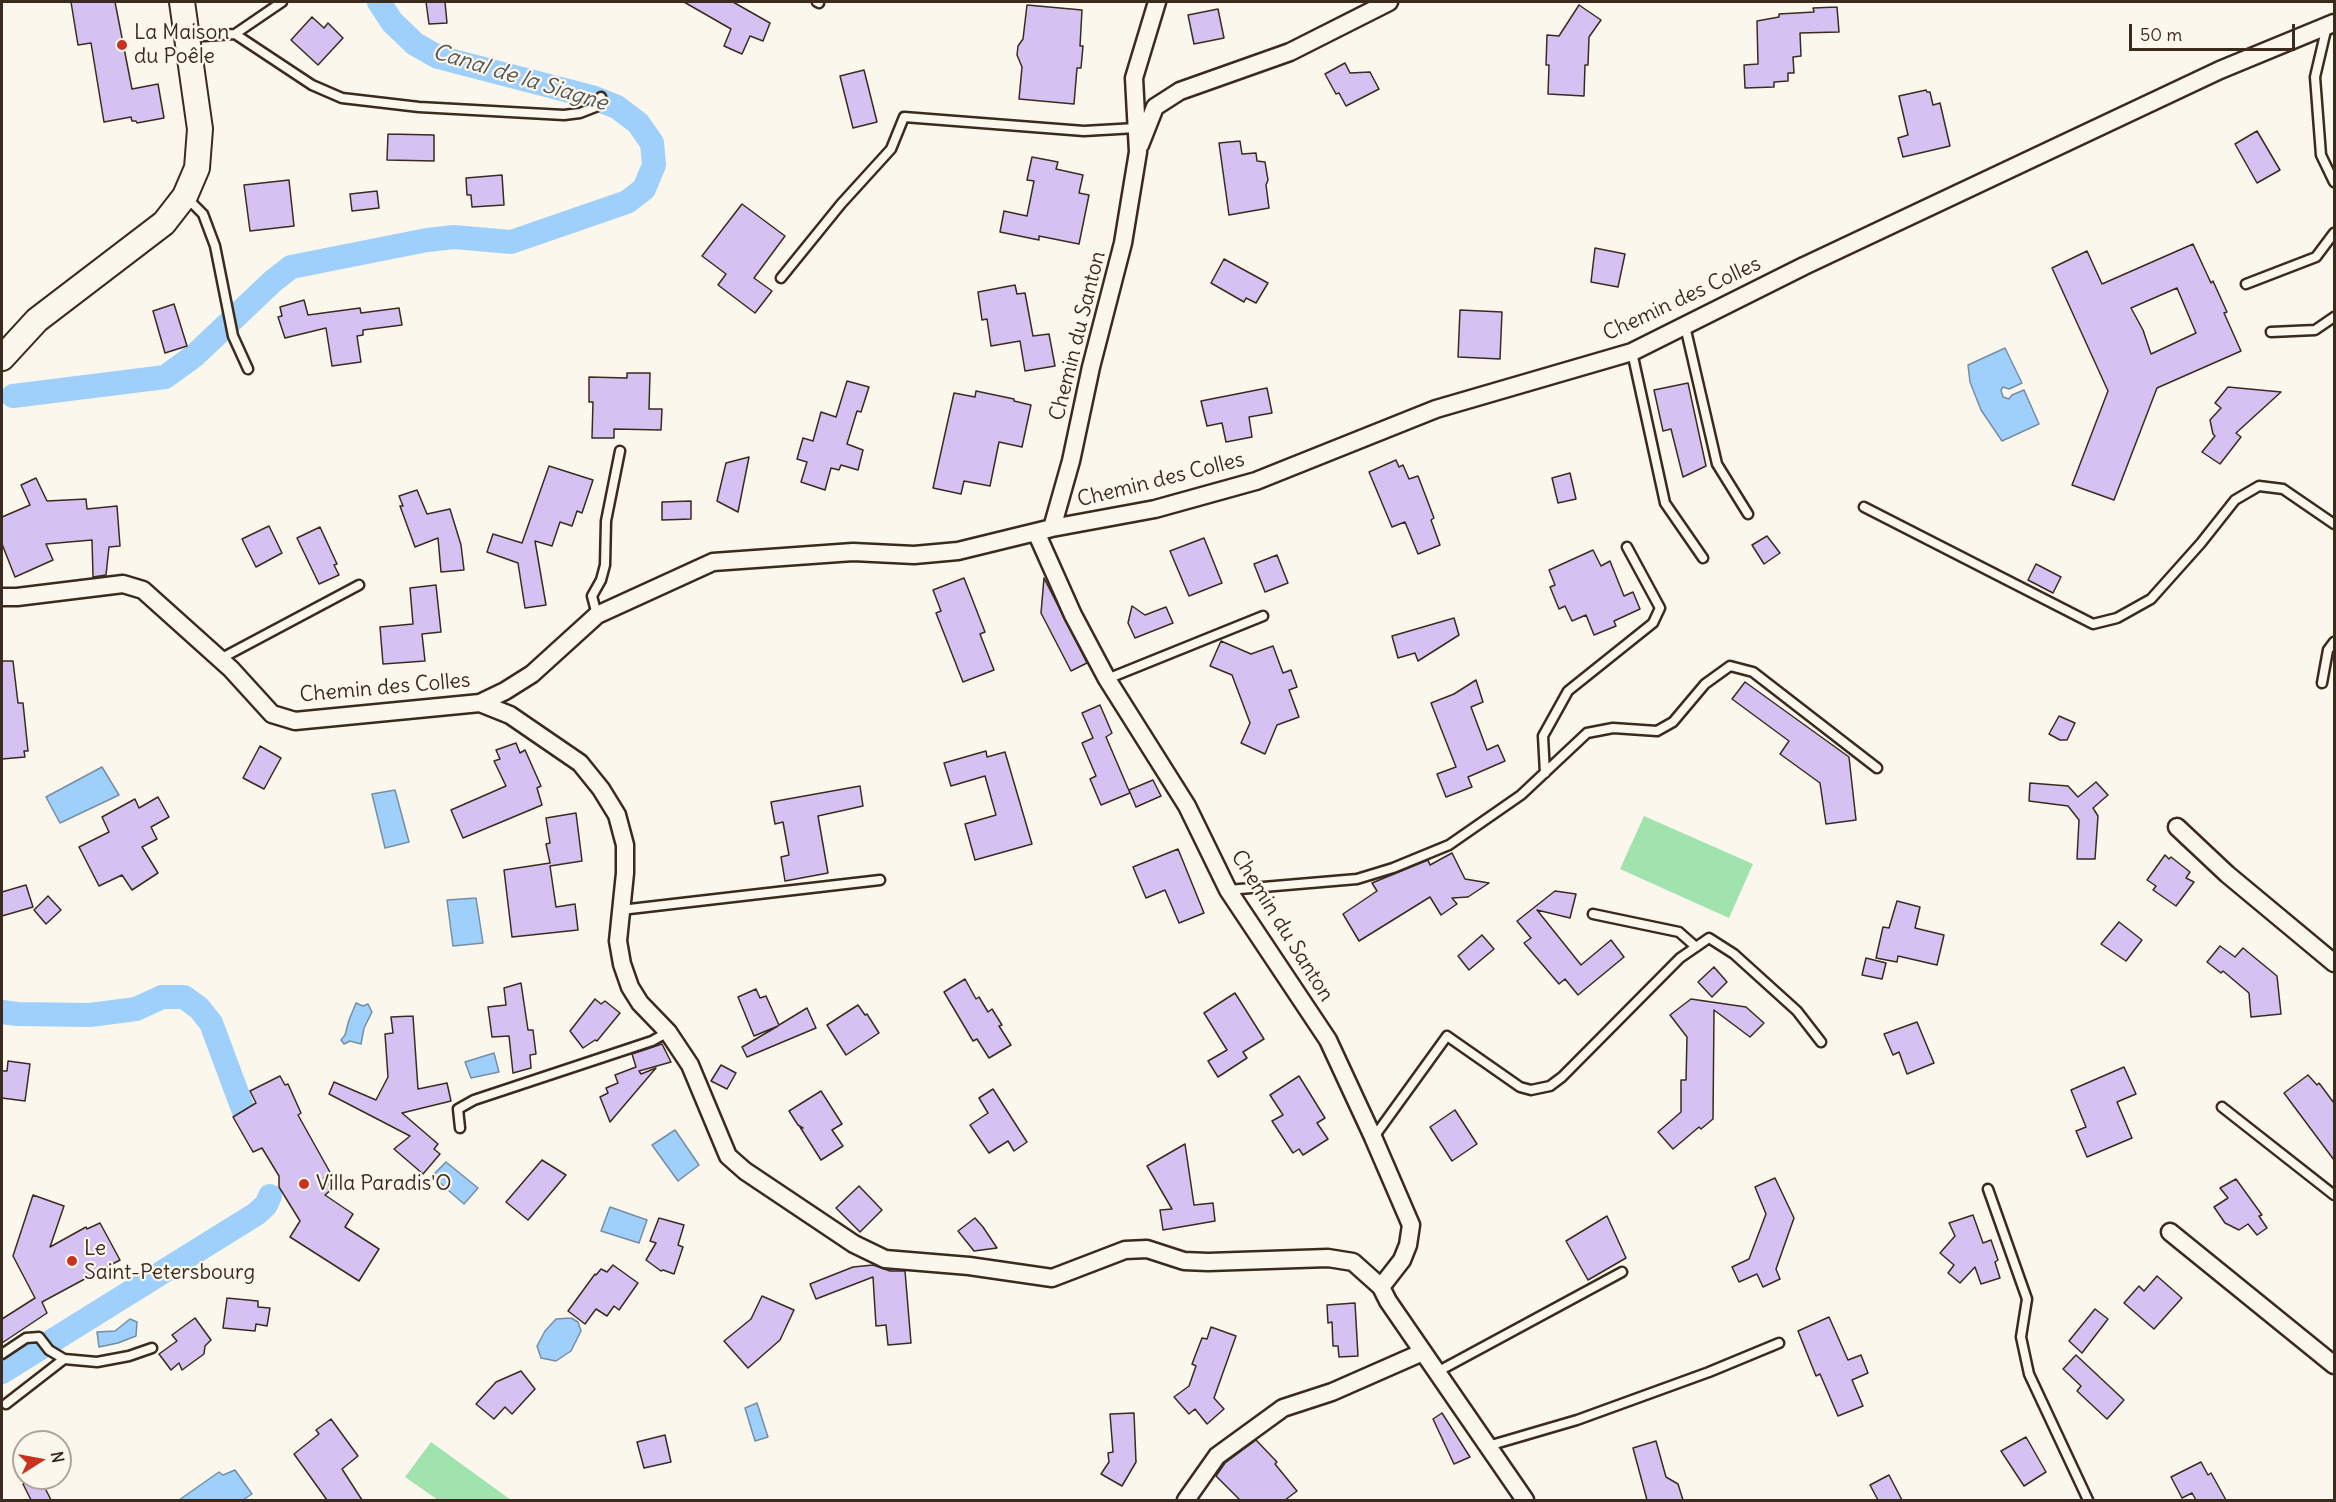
<!DOCTYPE html>
<meta charset="utf-8">
<style>
body{margin:0}
#map{position:relative;width:2336px;height:1502px;overflow:hidden;background:#fbf7ec;font-family:Delius,sans-serif}
canvas{display:block}
.frame{position:absolute;inset:0;border:3px solid #3b2a1e;pointer-events:none}
.north{position:absolute;left:12px;top:1430px;width:60px;height:60px;box-sizing:border-box;background:#fbf7ec;border:2px solid #aea59a;border-radius:50%;rotate:79deg;font-size:16px;font-weight:700;line-height:24px;text-align:center;color:#3b2a1e}
.north::after{content:'';display:block;margin:auto;width:21px;height:27px;background:#c8321e;clip-path:polygon(50% 0,100% 100%,50% 72%,0 100%)}
.scale{position:absolute;left:2129px;top:24px;width:166px;height:27px;box-sizing:border-box;border:3px solid #3b2a1e;border-top:0;padding-left:8px;font-size:18px;line-height:21px;white-space:nowrap;color:#3b2a1e;-webkit-text-stroke:4px #fbf7ec;paint-order:stroke}
</style>
<div id="map">
<canvas width="2336" height="1502"></canvas>
<div class="frame"></div>
<div class="north">N</div>
<div class="scale">50 m</div>
</div>
<script>
const context = document.querySelector('canvas').getContext('2d');
context.lineJoin = 'round';
function fill(path, color) { context.fillStyle = color; context.fill(path, 'evenodd'); }
const shape = rows => new Path2D(rows.map(r => 'M' + r).join(''));
function trace(path, color, width, dash) { context.strokeStyle = color; context.lineWidth = width; context.lineCap = dash ? 'butt' : 'round'; context.setLineDash(dash || []); context.stroke(path); }
function write(font, color, halo, rows, align = 'center') {
  context.font = font + ' Delius,sans-serif'; context.lineWidth = 4.5; context.setLineDash([]); context.textBaseline = 'middle'; context.strokeStyle = halo; context.fillStyle = color; for (const [text, x, y, turn = 0] of rows) {
    context.save(); context.translate(x, y); context.rotate((+turn || 0) * Math.PI / 180); context.textAlign = isNaN(turn) ? turn : align; if (halo) context.strokeText(text, 0, 0); context.fillText(text, 0, 0); context.restore();
  }
}
fill(shape([
 [1644,816,1753,864,1729,918,1620,869],
 [431,1442,511,1500,438,1500,405,1477]
]), '#a0e3ae');
const water = shape([
 [2005,348,2022,383,2009,389,2003,387,2001,390,2003,397,2009,399,2012,395,2024,390,2039,424,2002,441,1981,410,1970,382,1968,365,2005,348],
 [102,767,119,795,60,823,46,797,102,767],
 [395,790,409,842,385,848,372,794,395,790],
 [476,898,483,943,453,946,447,900,476,898],
 [356,1003,363,1006,368,1004,372,1012,364,1028,361,1044,350,1041,344,1044,341,1040,345,1035,349,1020,356,1003],
 [494,1053,499,1072,471,1078,465,1062,494,1053],
 [675,1130,699,1165,678,1181,652,1145,675,1130],
 [446,1162,478,1188,464,1204,432,1176,446,1162],
 [610,1207,647,1220,639,1243,601,1231,610,1207],
 [571,1318,578,1322,581,1331,571,1351,556,1361,541,1358,537,1346,545,1331,556,1319,571,1318],
 [130,1319,137,1322,136,1336,118,1343,99,1347,97,1332,115,1331,130,1319],
 [757,1403,768,1437,755,1441,745,1408,757,1403],
 [235,1470,252,1494,243,1500,179,1500,219,1472,223,1475,235,1470]
]);
fill(water, '#9ed0fb');
trace(water, '#768ea3', 1.5);
trace(shape([
 [13,396,165,377,194,356,273,281,291,267,427,240,454,237,511,242,627,202,644,189,654,165,652,143,638,123,617,107,592,97,438,57,415,44,392,22,379,2],
 [2,1012,17,1014,90,1015,136,1009,162,997,184,997,199,1008,211,1023,243,1109],
 [2,1372,256,1214,266,1205,270,1196]
]), '#9ed0fb', 24);
const building = shape([
 [71,2,115,2,132,89,158,84,164,118,137,123,136,121,132,121,131,117,104,122,91,43,78,45,71,2],
 [426,2,445,2,447,23,429,24,426,2],
 [684,2,733,2,770,23,763,41,750,36,742,54,724,46,731,29,684,2],
 [1027,5,1082,10,1080,46,1083,46,1081,68,1077,68,1074,104,1019,99,1022,67,1017,55,1018,46,1023,39,1027,5],
 [1579,5,1601,20,1589,37,1588,65,1585,65,1584,96,1548,94,1549,65,1546,65,1547,35,1559,36,1579,5],
 [1837,7,1839,32,1800,33,1801,56,1793,57,1794,73,1788,73,1788,81,1774,82,1774,87,1745,88,1744,65,1758,64,1757,21,1779,17,1779,14,1814,12,1813,8,1837,7],
 [1218,9,1224,38,1194,44,1188,15,1218,9],
 [312,17,324,28,328,23,343,38,318,65,291,40,312,17],
 [1345,63,1350,73,1370,72,1379,89,1346,106,1339,93,1336,94,1325,74,1345,63],
 [864,70,877,122,853,128,840,76,864,70],
 [1926,90,1927,92,1930,92,1933,105,1940,103,1950,146,1903,157,1898,138,1908,135,1899,96,1926,90],
 [2257,131,2280,170,2257,183,2235,144,2257,131],
 [388,134,434,135,434,161,387,160,388,134],
 [1240,141,1242,154,1256,153,1257,161,1265,162,1268,180,1266,185,1269,208,1229,215,1219,143,1240,141],
 [1032,157,1058,162,1056,169,1083,175,1079,193,1089,195,1079,244,1039,236,1039,240,1000,232,1004,211,1027,216,1034,181,1027,180,1032,157],
 [502,175,504,205,472,207,471,195,467,195,466,178,502,175],
 [289,180,294,226,250,231,244,185,289,180],
 [377,191,379,208,352,211,350,194,377,191],
 [742,204,785,236,754,278,772,291,755,313,718,285,726,274,702,256,742,204],
 [2193,244,2211,283,2213,281,2227,312,2224,313,2241,351,2157,388,2114,500,2072,485,2108,391,2052,268,2087,251,2102,284,2193,244],
 [2177,288,2196,333,2151,354,2143,330,2131,308,2177,288],
 [1595,248,1625,254,1618,287,1591,282,1595,248],
 [1224,259,1268,283,1256,303,1246,298,1244,302,1211,283,1224,259],
 [1015,285,1017,294,1025,293,1033,336,1049,334,1055,366,1025,371,1020,341,991,346,987,319,982,320,978,292,1015,285],
 [304,300,308,315,360,308,361,313,399,308,402,325,363,330,363,335,357,336,361,362,332,366,326,328,285,338,278,317,282,316,280,307,304,300],
 [174,304,187,346,165,353,153,311,174,304],
 [1460,310,1502,312,1500,359,1458,357,1460,310],
 [627,373,650,373,649,409,662,409,661,430,614,429,614,438,592,438,593,402,589,402,589,377,627,378,627,373],
 [847,381,869,387,861,412,857,411,847,444,863,450,858,470,841,465,839,470,831,468,825,490,801,482,807,462,797,459,803,438,813,441,821,412,836,417,847,381],
 [1688,383,1706,466,1683,477,1671,429,1663,431,1654,390,1688,383],
 [2228,387,2281,392,2236,433,2241,437,2220,464,2202,452,2215,436,2213,434,2210,420,2221,408,2215,403,2228,387],
 [1267,388,1272,413,1249,417,1252,437,1226,442,1222,423,1207,426,1201,401,1267,388],
 [976,391,1014,399,1014,401,1031,405,1022,447,999,442,990,486,964,481,961,494,933,488,954,393,975,397,976,391],
 [749,457,738,512,717,501,726,463,749,457],
 [1396,460,1399,467,1403,465,1409,479,1418,476,1434,518,1431,520,1440,545,1418,554,1405,522,1392,527,1369,472,1396,460],
 [549,466,593,480,582,513,577,511,572,526,560,522,552,546,535,541,546,605,525,608,518,563,487,552,493,534,522,543,549,466],
 [1570,473,1576,499,1558,503,1552,478,1570,473],
 [36,478,47,501,86,499,87,509,117,506,120,546,109,547,106,575,93,577,92,540,46,544,53,560,15,577,2,544,2,517,30,505,21,485,36,478],
 [417,490,427,514,450,509,461,545,464,570,441,572,438,538,415,547,400,506,403,506,399,496,417,490],
 [691,501,691,519,662,520,662,502,691,501],
 [269,526,282,553,256,567,242,539,269,526],
 [320,527,337,564,334,565,339,575,319,584,297,538,320,527],
 [1767,536,1780,553,1764,564,1752,545,1767,536],
 [1204,538,1222,583,1189,596,1170,551,1204,538],
 [1593,550,1601,566,1610,561,1624,596,1633,592,1640,609,1614,621,1616,626,1594,635,1586,615,1572,621,1565,606,1559,609,1550,587,1555,585,1549,570,1593,550],
 [1277,555,1288,583,1265,592,1254,564,1277,555],
 [2036,564,2061,577,2053,593,2028,580,2036,564],
 [964,578,985,632,980,634,994,670,963,682,936,613,941,611,933,590,964,578],
 [1044,578,1087,663,1071,671,1041,613,1044,578],
 [436,585,441,632,422,634,425,661,383,664,380,627,413,624,410,588,436,585],
 [1132,606,1145,615,1166,607,1173,623,1135,638,1128,623,1132,606],
 [1454,618,1459,635,1418,661,1415,653,1398,658,1392,636,1454,618],
 [1221,641,1251,654,1273,646,1283,673,1291,670,1297,687,1289,690,1299,717,1277,725,1265,754,1241,743,1250,723,1232,675,1210,666,1221,641],
 [2,661,13,661,18,703,23,703,28,751,24,751,25,757,2,759,2,661],
 [1476,680,1483,702,1471,707,1487,750,1498,745,1505,761,1468,777,1472,787,1446,797,1437,774,1456,767,1431,703,1454,694,1476,680],
 [1745,682,1849,757,1856,820,1826,824,1820,783,1780,754,1789,741,1732,699,1745,682],
 [1100,705,1112,733,1106,737,1130,793,1101,805,1090,779,1096,776,1082,743,1093,738,1082,713,1100,705],
 [2059,716,2075,723,2067,740,2060,740,2049,734,2059,716],
 [516,743,520,753,525,750,541,786,537,788,542,805,463,838,451,810,506,786,494,761,500,759,496,750,516,743],
 [260,746,281,758,264,789,243,778,260,746],
 [986,751,987,757,1005,752,1032,844,975,860,965,824,996,815,985,776,951,786,944,763,986,751],
 [1153,780,1161,796,1136,807,1129,790,1153,780],
 [2096,782,2108,795,2093,808,2098,816,2095,859,2077,859,2079,820,2068,806,2029,801,2030,783,2068,786,2078,797,2096,782],
 [860,786,863,806,818,816,828,873,785,881,781,857,789,855,783,822,775,824,771,802,860,786],
 [158,797,169,817,151,827,157,839,142,847,158,873,132,890,122,875,99,886,79,847,109,832,102,817,135,799,139,808,158,797],
 [576,813,582,861,550,866,556,907,575,904,578,930,512,937,504,870,550,863,546,844,550,843,546,818,576,813],
 [1178,849,1204,913,1179,923,1165,890,1146,898,1133,867,1178,849],
 [1452,853,1465,879,1489,883,1468,897,1452,898,1457,904,1441,915,1430,897,1359,941,1343,914,1377,891,1372,883,1428,860,1430,865,1452,853],
 [2165,855,2169,859,2171,857,2190,872,2186,878,2194,882,2176,906,2153,890,2156,886,2147,880,2165,855],
 [26,885,33,907,2,916,2,892,26,885],
 [1555,891,1576,894,1570,918,1537,910,1581,965,1611,940,1624,957,1578,995,1565,979,1559,984,1524,943,1531,938,1517,921,1555,891],
 [48,896,61,910,46,924,34,910,48,896],
 [1897,901,1920,907,1915,928,1944,935,1937,965,1898,956,1897,962,1876,958,1883,927,1889,928,1897,901],
 [2119,922,2142,940,2126,961,2101,944,2119,922],
 [1482,935,1494,949,1469,970,1458,956,1482,935],
 [2220,946,2235,957,2243,948,2277,976,2281,1014,2251,1017,2249,993,2223,971,2221,973,2207,962,2220,946],
 [1866,958,1886,963,1882,979,1862,975,1866,958],
 [1714,967,1727,982,1712,997,1698,982,1714,967],
 [965,979,976,999,979,997,988,1012,992,1009,1002,1025,999,1026,1011,1045,989,1058,977,1039,973,1041,944,992,965,979],
 [521,983,528,1030,533,1030,536,1054,530,1055,531,1068,513,1073,509,1036,492,1037,488,1007,506,1005,504,988,521,983],
 [756,989,760,998,766,996,779,1025,807,1008,816,1028,747,1057,742,1047,778,1026,754,1036,738,997,756,989],
 [1235,993,1264,1039,1243,1052,1247,1058,1218,1077,1208,1061,1227,1050,1204,1013,1235,993],
 [595,999,601,1004,605,1001,620,1013,597,1041,595,1040,583,1048,570,1031,595,999],
 [1691,999,1746,1007,1764,1023,1750,1037,1714,1010,1713,1119,1701,1129,1699,1127,1673,1149,1658,1132,1681,1112,1681,1080,1686,1080,1687,1037,1670,1015,1691,999],
 [858,1005,865,1015,867,1014,879,1033,846,1055,827,1025,858,1005],
 [413,1016,418,1089,447,1083,451,1101,402,1113,438,1144,434,1149,440,1154,423,1174,394,1149,410,1136,329,1094,334,1082,376,1100,388,1077,385,1034,393,1033,391,1017,413,1016],
 [1917,1022,1934,1063,1907,1074,1899,1052,1893,1055,1884,1034,1917,1022],
 [662,1044,671,1062,639,1071,641,1074,656,1068,610,1122,600,1097,608,1093,606,1088,618,1083,615,1075,636,1067,632,1054,662,1044],
 [8,1061,30,1064,25,1101,2,1098,2,1071,7,1071,8,1061],
 [721,1065,736,1073,727,1089,711,1081,721,1065],
 [2124,1067,2136,1094,2117,1102,2132,1138,2087,1157,2076,1131,2086,1127,2071,1090,2124,1067],
 [2308,1075,2317,1085,2319,1083,2334,1103,2334,1160,2284,1093,2308,1075],
 [280,1076,285,1085,288,1084,301,1113,298,1115,331,1174,324,1178,332,1189,325,1195,353,1214,345,1227,379,1249,359,1281,290,1237,300,1221,279,1187,279,1176,262,1148,253,1152,233,1117,256,1103,250,1091,280,1076],
 [1299,1076,1325,1118,1317,1123,1328,1139,1303,1155,1299,1149,1293,1153,1272,1121,1283,1115,1270,1095,1299,1076],
 [993,1089,1027,1142,1014,1151,1008,1141,989,1153,970,1125,988,1113,979,1098,993,1089],
 [821,1091,842,1124,832,1130,843,1146,821,1160,800,1127,803,1128,798,1125,789,1111,821,1091],
 [1455,1110,1477,1144,1452,1161,1430,1127,1455,1110],
 [1185,1144,1194,1205,1213,1203,1215,1221,1163,1230,1160,1210,1172,1209,1147,1166,1185,1144],
 [542,1160,566,1175,528,1220,506,1202,542,1160],
 [1775,1178,1794,1218,1776,1269,1780,1279,1763,1287,1757,1274,1739,1282,1732,1267,1749,1259,1766,1214,1755,1187,1775,1178],
 [2236,1179,2262,1215,2259,1216,2267,1228,2257,1235,2248,1224,2239,1230,2225,1223,2214,1207,2228,1198,2220,1188,2236,1179],
 [859,1186,882,1210,860,1232,836,1208,859,1186],
 [33,1195,64,1206,50,1247,86,1227,87,1229,100,1223,120,1260,42,1302,47,1313,2,1343,2,1319,35,1298,13,1256,33,1195],
 [1973,1215,1983,1243,1991,1240,1998,1260,1995,1262,2000,1278,1981,1284,1975,1267,1960,1283,1948,1273,1954,1265,1940,1253,1955,1236,1949,1223,1973,1215],
 [1607,1216,1626,1258,1588,1280,1566,1241,1607,1216],
 [659,1218,684,1225,678,1245,683,1247,674,1274,663,1270,661,1271,646,1260,656,1243,650,1241,659,1218],
 [975,1218,983,1227,997,1248,974,1251,958,1231,975,1218],
 [613,1265,638,1283,619,1310,614,1306,607,1316,596,1309,585,1324,568,1311,595,1274,596,1275,601,1269,607,1272,613,1265],
 [873,1265,890,1271,905,1271,911,1343,888,1345,886,1325,876,1326,873,1277,816,1299,810,1284,853,1267,873,1265],
 [2157,1276,2182,1298,2154,1329,2124,1303,2139,1286,2144,1291,2157,1276],
 [762,1296,794,1310,780,1340,748,1368,724,1341,751,1319,762,1296],
 [227,1298,258,1301,258,1307,270,1308,267,1326,256,1324,255,1331,223,1328,227,1298],
 [1355,1303,1358,1356,1339,1357,1338,1346,1333,1346,1332,1322,1328,1323,1327,1305,1355,1303],
 [2095,1309,2108,1319,2082,1353,2069,1341,2095,1309],
 [1829,1317,1848,1360,1861,1355,1868,1373,1852,1380,1863,1406,1838,1416,1820,1374,1816,1376,1798,1331,1829,1317],
 [195,1318,211,1340,205,1346,204,1354,182,1370,179,1363,171,1370,159,1354,177,1341,172,1335,195,1318],
 [1211,1327,1236,1336,1214,1398,1224,1409,1207,1424,1195,1409,1189,1414,1174,1397,1189,1386,1196,1366,1192,1364,1202,1338,1207,1339,1211,1327],
 [2076,1355,2124,1400,2107,1419,2077,1391,2081,1386,2063,1369,2076,1355],
 [521,1371,535,1389,512,1414,505,1407,494,1419,476,1404,496,1382,521,1371],
 [1134,1413,1136,1462,1122,1486,1101,1474,1109,1462,1108,1453,1113,1452,1110,1414,1134,1413],
 [1442,1413,1470,1457,1454,1464,1433,1419,1442,1413],
 [331,1419,358,1456,342,1469,362,1500,327,1500,294,1454,319,1434,316,1430,331,1419],
 [665,1435,671,1462,644,1468,637,1442,665,1435],
 [2026,1437,2046,1472,2024,1486,2001,1451,2026,1437],
 [1256,1440,1277,1462,1275,1464,1297,1491,1285,1500,1240,1500,1216,1476,1225,1463,1256,1440],
 [1656,1441,1666,1477,1678,1484,1683,1500,1647,1500,1633,1448,1656,1441],
 [2201,1462,2208,1475,2211,1473,2226,1500,2196,1500,2192,1493,2182,1498,2171,1477,2201,1462],
 [1889,1475,1902,1500,1878,1500,1870,1485,1889,1475],
 [37,1478,40,1478,51,1500,31,1500,23,1484,37,1478]
]);
fill(building, '#d6c2f2');
trace(building, '#3b2a1e', 1.5);
const lane = shape([
 [817,2,819,3],
 [2327,26,2315,77,2321,155,2334,182],
 [235,34,312,85,342,98,419,107,564,115,580,113,598,106,601,97],
 [188,37,235,34,282,2],
 [186,197,203,214,215,246,233,336,248,369],
 [781,278,841,204,891,149,904,117,1084,131,1136,128],
 [2246,284,2316,257,2334,233],
 [1685,326,1717,464,1748,514],
 [2271,332,2315,330,2334,317],
 [1632,352,1665,503,1703,558],
 [1864,507,2093,624,2117,618,2151,599,2201,543,2235,500,2259,486,2283,489,2334,524],
 [597,615,592,596,601,580,605,565,606,521,620,451],
 [220,659,359,585],
 [1107,679,1263,616],
 [2322,683,2328,650,2334,642],
 [1545,773,1543,736,1568,691,1653,623,1660,608,1627,547],
 [1228,890,1357,879,1393,868,1449,845,1521,795,1587,733,1613,728,1657,731,1673,722,1705,684,1730,666,1753,672,1877,768],
 [621,910,880,880],
 [1593,914,1679,932,1696,947],
 [2222,1107,2334,1195],
 [460,1128,458,1109,474,1100,652,1041,668,1032],
 [1374,1137,1447,1036,1520,1087,1531,1090,1550,1086,1562,1077,1680,958,1709,938,1734,954,1797,1011,1821,1042],
 [1988,1189,2027,1299,2021,1337,2029,1374,2088,1500],
 [2,1354,26,1338,39,1337,49,1350,64,1359,97,1362,129,1356,152,1348],
 [1437,1372,1622,1272],
 [6,1404,64,1359],
 [1488,1446,1577,1420,1709,1372,1779,1343]
]);
const street = shape([
 [1140,145,1155,107,1180,91,1290,52,1389,2],
 [1052,528,1071,461,1091,367,1123,243,1138,152,1134,78,1157,2],
 [1036,532,1073,615,1107,679,1187,806,1228,890,1328,1040,1373,1137,1411,1225,1408,1245,1402,1260,1381,1287],
 [2,597,17,597,123,584,143,590,231,669,272,714,295,721,480,703,505,691,532,674,597,615,713,562,853,552,914,555,958,551,1052,528,1155,509,1256,481,1436,409,1632,352,1804,266,2220,70,2334,23],
 [480,703,510,715,580,763,601,789,617,815,625,845,625,873,618,941,622,964,630,987,640,1003,668,1032,690,1065,728,1156,745,1171,854,1244,885,1259,969,1266,1052,1278,1125,1250,1147,1249,1184,1261,1208,1262,1328,1258,1353,1262,1381,1287,1388,1301,1525,1500],
 [2177,827,2227,874,2334,963],
 [2170,1232,2334,1365],
 [1186,1500,1217,1456,1283,1408,1332,1392,1423,1352]
]);
const secondary = shape([
 [2,358,37,320,164,223,185,196,197,168,200,129,182,2]
]);
trace(lane, '#3b2a1e', 13);
trace(street, '#3b2a1e', 21);
trace(secondary, '#3b2a1e', 28);
trace(lane, '#fbf7ec', 8);
trace(street, '#fbf7ec', 16);
trace(secondary, '#fbf7ec', 24);
for (const [x, y, r, color] of [
 [122,45,6,"#c8321e"],
 [304,1184,6,"#c8321e"],
 [72,1261,6,"#c8321e"]
]) { const dot = new Path2D(); dot.arc(x, y, r, 0, 2 * Math.PI); context.fillStyle = color; context.fill(dot); trace(dot, '#fbf7ec', 2); }
write('21px', '#3b2a1e', '#fbf7ec', [
 ["La Maison",134,33],
 ["du Poêle",134,57],
 ["Villa Paradis'O",316,1184],
 ["Le",84,1249],
 ["Saint-Petersbourg",84,1273]
], 'left');
write('21px', '#3b2a1e', '#fbf7ec', [
 ["Chemin des Colles",1682,299,-25],
 ["Chemin du Santon",1078,336,-76],
 ["Chemin des Colles",1161,480,-14],
 ["Chemin des Colles",385,688,-5],
 ["Chemin du Santon",1282,926,58]
]);
write('italic 22px', '#545455', '#fbf7ec', [
 ["Canal de la Siagne",520,78,17]
]);
</script>
